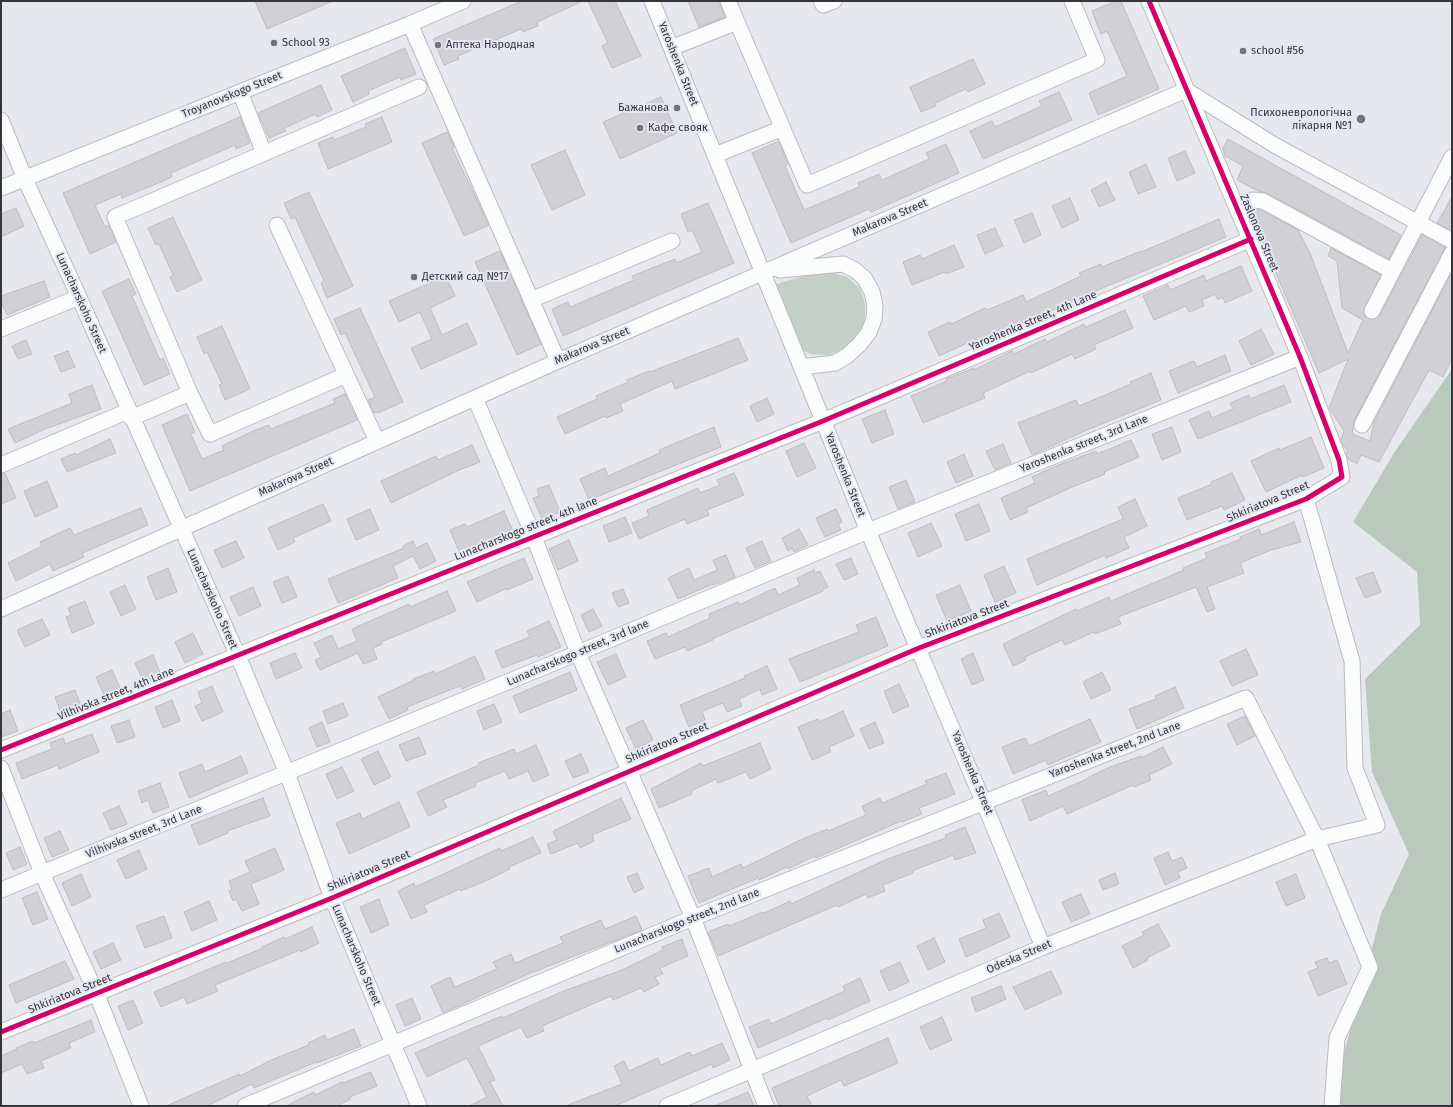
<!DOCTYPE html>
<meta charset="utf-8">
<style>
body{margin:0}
#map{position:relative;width:1453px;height:1107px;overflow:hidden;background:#e7e8ee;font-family:"Fira Sans",sans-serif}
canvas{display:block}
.frame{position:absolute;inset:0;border:2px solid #35363a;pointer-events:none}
</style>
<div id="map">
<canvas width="1453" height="1107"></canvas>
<div class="frame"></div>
</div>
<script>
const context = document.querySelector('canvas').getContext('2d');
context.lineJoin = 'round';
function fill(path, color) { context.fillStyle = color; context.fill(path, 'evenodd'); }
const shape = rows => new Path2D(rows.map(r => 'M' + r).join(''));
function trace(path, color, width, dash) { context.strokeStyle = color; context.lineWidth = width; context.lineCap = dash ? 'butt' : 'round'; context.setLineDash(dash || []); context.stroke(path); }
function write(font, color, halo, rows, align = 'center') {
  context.font = font + ' "Fira Sans",sans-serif'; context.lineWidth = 4; context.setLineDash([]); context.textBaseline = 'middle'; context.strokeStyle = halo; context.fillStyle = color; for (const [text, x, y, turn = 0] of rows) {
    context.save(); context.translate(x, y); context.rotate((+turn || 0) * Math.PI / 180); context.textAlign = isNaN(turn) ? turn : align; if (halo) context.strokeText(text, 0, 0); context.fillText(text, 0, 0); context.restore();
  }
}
fill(shape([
 [831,272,847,277,860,288,865,303,865,320,858,335,846,347,830,355,811,354,804,351,798,345,776,284,804,276]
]), '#c3d0c7');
fill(shape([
 [1452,369,1452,1106,1341,1106,1335,1087,1381,914,1409,854,1372,772,1365,679,1420,625,1417,572,1353,522,1394,453]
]), '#b9c9be');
const building = shape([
 [255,1,333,1,267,29,255,1],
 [522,1,583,1,537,22,538,26,523,32,521,29,458,56,459,59,444,65,433,39,522,1],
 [588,1,615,1,641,56,612,68,602,46,608,43,588,1],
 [688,1,719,1,725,17,699,27,688,1],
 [1116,1,1121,1,1159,89,1098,115,1089,93,1127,76,1107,31,1101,34,1092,11,1116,1],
 [405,48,416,74,401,80,400,77,368,91,369,94,353,102,341,76,405,48],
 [973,59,985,84,968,92,966,89,935,103,936,106,921,112,910,87,973,59],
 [321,85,332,110,317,117,316,114,284,128,286,131,269,138,258,113,321,85],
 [1059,92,1072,120,983,159,970,131,992,121,995,127,1042,106,1039,101,1059,92],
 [661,97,677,133,620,159,603,122,661,97],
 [240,117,250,143,236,149,235,145,171,173,172,177,156,184,122,198,121,194,95,205,105,227,109,225,116,242,90,254,63,193,240,117],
 [382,117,392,142,328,169,318,143,333,137,334,140,366,127,365,124,382,117],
 [447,132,454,147,452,148,489,225,464,236,422,143,447,132],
 [1228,139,1401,235,1389,259,1267,193,1258,191,1237,180,1243,166,1225,156,1223,148,1228,139],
 [779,141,788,164,785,166,804,210,859,187,858,183,879,174,882,180,929,159,926,153,946,144,959,173,871,212,869,209,791,243,752,153,779,141],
 [565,150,585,195,552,210,531,165,565,150],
 [1185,151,1195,173,1177,181,1168,158,1185,151],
 [1146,164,1156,187,1138,194,1129,172,1146,164],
 [1106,182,1115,200,1099,207,1091,190,1106,182],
 [309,192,353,286,327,298,321,283,324,281,295,217,291,219,284,203,309,192],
 [1452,197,1452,231,1437,223,1452,197],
 [1070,198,1079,220,1062,228,1052,206,1070,198],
 [708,203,734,263,563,336,552,309,568,302,570,307,634,280,632,276,675,259,676,263,702,252,692,230,688,232,681,214,708,203],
 [16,208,24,226,1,237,1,214,16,208],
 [1254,209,1260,210,1298,230,1310,253,1348,353,1363,320,1342,308,1337,261,1328,256,1331,248,1381,275,1363,311,1365,316,1372,320,1380,315,1422,235,1445,248,1354,421,1352,434,1370,441,1374,422,1452,272,1452,359,1443,377,1429,370,1379,462,1361,455,1357,464,1348,459,1346,454,1348,450,1344,447,1341,440,1344,431,1329,408,1348,359,1319,373,1249,211,1254,209],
 [1032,213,1041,235,1024,243,1014,220,1032,213],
 [173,217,202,280,177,292,170,277,173,275,159,244,156,245,148,228,173,217],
 [1219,219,1226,237,1088,294,1047,313,1046,311,978,342,976,339,939,356,928,332,950,322,951,324,985,308,987,310,1023,295,1026,302,1081,276,1079,273,1101,264,1102,267,1141,251,1141,252,1219,219],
 [995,228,1003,246,985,254,977,235,995,228],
 [954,245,964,267,946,274,945,272,912,285,903,262,920,255,922,259,954,245],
 [500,251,541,344,517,355,475,262,500,251],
 [1241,266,1252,291,1225,303,1223,297,1218,300,1215,294,1202,300,1204,306,1189,312,1186,306,1154,320,1143,296,1168,285,1170,290,1204,275,1206,281,1241,266],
 [446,276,455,296,430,308,442,335,467,323,477,344,421,369,411,348,432,339,420,312,399,322,389,301,446,276],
 [129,279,136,294,132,296,160,360,163,358,170,374,144,385,102,291,129,279],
 [44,281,50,297,7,315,1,301,1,296,44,281],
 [360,308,403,402,378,413,377,412,374,413,368,400,375,397,345,333,341,335,334,319,360,308],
 [1125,310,1133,328,1094,345,1096,349,1075,359,1072,354,1031,373,1030,371,983,393,985,398,923,423,911,396,947,381,946,379,974,368,974,370,1012,351,1014,354,1045,339,1047,342,1084,324,1086,327,1125,310],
 [222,326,250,389,225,400,219,385,222,384,207,352,204,354,197,337,222,326],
 [1261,329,1274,354,1251,365,1239,341,1261,329],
 [738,338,748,360,675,389,672,381,620,404,623,411,606,418,605,416,565,434,557,417,597,399,596,396,628,382,627,380,649,371,650,372,738,338],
 [26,340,32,354,18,359,12,346,26,340],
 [68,351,75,367,61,372,54,356,68,351],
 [1225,355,1231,371,1178,393,1169,371,1194,361,1197,367,1225,355],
 [1151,373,1161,400,1089,429,1032,455,1018,423,1076,400,1079,406,1131,384,1130,382,1151,373],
 [92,385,101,409,45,429,15,443,8,429,72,403,69,394,92,385],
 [1284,385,1291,402,1198,439,1189,420,1209,411,1212,418,1233,409,1230,403,1249,395,1250,399,1284,385],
 [345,394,357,420,190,491,162,425,187,414,195,432,191,434,202,459,224,450,222,446,253,431,269,425,271,429,335,403,333,399,345,394],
 [767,398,774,414,757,422,750,406,767,398],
 [885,410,894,434,872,443,862,419,885,410],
 [714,427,721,447,589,500,580,479,605,468,608,476,660,453,659,450,714,427],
 [1172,427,1181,452,1162,460,1152,434,1172,427],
 [1311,437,1324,468,1303,477,1302,475,1266,492,1251,461,1279,448,1280,450,1311,437],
 [110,439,116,453,67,472,61,459,75,453,76,455,110,439],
 [1131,440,1139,457,1104,472,1105,474,1070,488,1026,508,1028,512,1010,520,1001,498,1035,483,1032,477,1056,466,1096,451,1097,454,1131,440],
 [804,443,816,468,797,477,786,451,804,443],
 [1003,444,1011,463,995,470,986,451,1003,444],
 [472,445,480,462,457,471,391,503,381,481,436,456,438,460,472,445],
 [964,454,973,476,956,483,947,462,964,454],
 [5,473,16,498,1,504,1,474,5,473],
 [734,473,744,495,707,510,709,515,687,524,685,519,639,539,632,523,649,516,647,510,698,488,700,493,720,485,717,480,734,473],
 [1232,473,1245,500,1224,510,1222,506,1187,520,1178,498,1212,484,1211,482,1232,473],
 [906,480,915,502,898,509,889,487,906,480],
 [47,481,58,507,35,517,24,491,47,481],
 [549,485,560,512,542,519,533,498,539,496,537,489,549,485],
 [1135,499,1147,526,1124,537,1129,548,1106,558,1105,555,1037,585,1027,559,1123,519,1118,507,1135,499],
 [323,504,331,521,293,538,295,542,278,550,268,528,323,504],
 [979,504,990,531,966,541,955,514,979,504],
 [141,508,148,525,82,553,84,557,53,571,50,564,16,581,8,563,42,546,40,542,70,528,74,535,141,508],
 [370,509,379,530,356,540,347,519,370,509],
 [836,509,842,522,838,524,841,530,825,537,816,518,836,509],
 [504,511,513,531,460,554,450,530,465,524,467,527,504,511],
 [625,517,632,533,609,542,603,526,625,517],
 [1294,522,1301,542,1271,550,1240,563,1244,573,1207,587,1215,609,1207,612,1196,587,1118,617,1121,624,1095,634,1094,632,1065,645,1062,640,1025,657,1026,660,1013,666,1003,644,1076,609,1077,611,1109,597,1111,601,1184,570,1183,568,1207,558,1205,553,1241,539,1240,537,1259,529,1261,535,1294,522],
 [931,523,942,546,918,557,908,533,931,523],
 [799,529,808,545,794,552,792,548,788,551,782,538,799,529],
 [569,540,578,561,558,570,549,549,569,540],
 [236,541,244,558,222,568,214,550,236,541],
 [413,541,416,548,427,543,436,561,420,569,413,556,393,566,398,578,338,603,328,579,404,548,403,546,413,541],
 [762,541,771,561,755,568,746,548,762,541],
 [726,555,735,577,713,585,713,584,678,599,668,578,689,568,694,580,717,570,713,560,726,555],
 [524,558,533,579,507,590,507,588,477,602,467,582,524,558],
 [851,558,858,574,844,580,836,564,851,558],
 [1004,566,1016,593,995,602,984,575,1004,566],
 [168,568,177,592,156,600,147,577,168,568],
 [814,570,815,573,820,571,828,587,823,589,823,591,712,639,713,640,687,651,685,647,655,659,647,641,666,633,668,637,710,618,709,614,738,602,739,605,775,588,778,595,800,585,797,578,814,570],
 [1373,572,1381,592,1365,598,1356,578,1373,572],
 [288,576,297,597,282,603,273,582,288,576],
 [125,585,136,609,121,616,110,592,125,585],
 [960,585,971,611,947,621,936,595,960,585],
 [253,587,261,606,239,616,230,597,253,587],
 [623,589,629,603,618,607,612,593,623,589],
 [447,591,456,611,381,642,382,644,373,648,377,659,363,664,358,653,320,670,315,660,321,657,314,643,332,635,338,649,357,641,352,629,409,604,410,607,447,591],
 [85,601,94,624,72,633,66,617,71,615,68,608,85,601],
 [593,609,602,626,589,632,581,615,593,609],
 [876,617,888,646,800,682,789,659,859,632,856,625,876,617],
 [42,619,50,635,25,647,17,630,42,619],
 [549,621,561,647,538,657,537,655,502,668,495,651,530,637,527,631,549,621],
 [193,633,203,654,185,663,175,642,193,633],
 [1246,649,1258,675,1232,686,1220,661,1246,649],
 [295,653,302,668,276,679,270,663,295,653],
 [973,653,984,680,972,685,961,659,973,653],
 [616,654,626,677,608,685,597,662,616,654],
 [153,655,161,675,144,683,135,663,153,655],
 [475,656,485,679,462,689,460,686,407,707,408,710,389,719,378,697,414,680,413,679,434,671,435,674,475,656],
 [767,666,777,689,762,695,760,689,739,699,742,706,727,712,723,703,702,711,705,720,689,727,680,705,745,678,744,676,767,666],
 [112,670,121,690,105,697,96,677,112,670],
 [570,672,577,690,520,713,513,696,570,672],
 [1102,672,1111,690,1091,699,1083,682,1102,672],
 [899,684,909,706,893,713,884,691,899,684],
 [212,686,223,712,202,721,195,706,202,703,198,692,212,686],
 [1175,687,1184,708,1137,729,1129,709,1156,699,1155,696,1175,687],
 [75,690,81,706,61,713,55,697,75,690],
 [172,700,180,721,163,728,155,707,172,700],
 [343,703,348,716,328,724,323,711,343,703],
 [494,704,502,722,484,730,477,711,494,704],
 [10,710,18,731,1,737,1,714,10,710],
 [843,711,854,736,829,747,831,752,812,760,798,727,818,719,819,722,843,711],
 [1245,716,1255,736,1237,745,1227,724,1245,716],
 [1090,719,1101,742,1048,765,1046,760,1013,774,1002,747,1025,738,1029,746,1090,719],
 [129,720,135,737,117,743,111,726,129,720],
 [643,720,653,740,636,749,626,728,643,720],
 [322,722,330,742,317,747,309,728,322,722],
 [875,722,884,743,869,749,860,729,875,722],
 [92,734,99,752,59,769,58,765,22,779,16,763,52,749,50,743,63,738,65,744,92,734],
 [419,737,426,754,406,761,399,745,419,737],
 [760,743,771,769,750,779,746,772,718,783,716,779,691,791,692,794,659,808,651,789,701,763,703,766,760,743],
 [536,745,549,775,533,782,528,771,509,779,505,771,475,783,476,786,443,800,447,807,428,816,417,792,479,765,478,763,514,749,516,754,536,745],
 [1163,747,1172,764,1149,775,1151,780,1134,787,1133,785,1067,814,1063,806,1030,821,1022,800,1046,790,1048,796,1089,778,1089,777,1110,767,1141,756,1141,758,1163,747],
 [378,751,391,777,374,785,361,759,378,751],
 [581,754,589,772,573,778,565,761,581,754],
 [241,756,248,773,189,798,179,773,202,764,205,772,241,756],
 [342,767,354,791,337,799,326,774,342,767],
 [946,773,955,794,919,808,922,814,902,822,901,821,816,858,815,856,788,869,787,867,759,880,758,878,699,903,688,876,709,868,712,877,741,864,743,868,798,841,827,829,828,831,866,815,862,806,880,798,882,803,927,784,925,781,946,773],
 [160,783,169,807,153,813,148,800,142,803,138,791,160,783],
 [263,798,270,816,227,831,228,833,199,845,191,825,263,798],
 [621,798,631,819,592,835,594,841,580,848,578,843,551,854,547,844,557,840,553,831,621,798],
 [399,802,410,827,349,854,336,823,360,813,362,819,399,802],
 [119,806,127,824,111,830,103,813,119,806],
 [965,827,976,853,955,860,953,855,912,871,913,873,883,885,885,891,868,898,866,894,838,907,837,905,718,956,708,932,728,924,729,926,763,912,764,913,790,901,791,904,885,860,946,838,945,835,965,827],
 [60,831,69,850,52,857,44,838,60,831],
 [533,837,541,853,509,867,510,869,490,879,461,891,460,889,424,905,427,912,411,919,398,891,414,883,415,887,500,848,501,851,533,837],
 [20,847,27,864,13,870,6,853,20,847],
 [275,848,284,870,251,884,259,904,242,911,236,899,233,901,229,891,232,890,229,881,250,872,245,861,275,848],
 [139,850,147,869,126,879,117,860,139,850],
 [1168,852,1172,861,1182,857,1187,868,1178,872,1180,878,1165,885,1154,858,1168,852],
 [637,873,644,888,634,893,627,877,637,873],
 [1115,873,1119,884,1103,890,1099,880,1115,873],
 [81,874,91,897,72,906,62,883,81,874],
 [1296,874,1305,898,1286,906,1276,882,1296,874],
 [37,892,48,919,33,925,22,898,37,892],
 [1081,894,1090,914,1071,922,1062,902,1081,894],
 [379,899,389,925,371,933,360,907,379,899],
 [209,901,217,920,192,931,184,912,209,901],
 [999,913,1010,937,966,957,959,939,986,928,983,920,999,913],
 [164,916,172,938,145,948,136,926,164,916],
 [636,916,642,930,528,974,443,1013,431,986,450,977,455,987,497,969,493,962,511,954,515,963,563,943,560,937,601,920,605,929,636,916],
 [1158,924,1170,946,1147,958,1148,960,1133,968,1122,946,1144,935,1142,932,1158,924],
 [312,927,319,943,301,952,300,950,215,985,218,991,187,1004,184,997,161,1007,154,992,226,962,227,963,263,948,262,947,284,937,285,939,312,927],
 [934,938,945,962,928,970,917,946,934,938],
 [682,939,688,956,660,968,663,974,655,977,659,984,644,992,641,988,613,1000,611,996,542,1026,544,1031,527,1038,521,1027,478,1046,495,1080,490,1082,503,1106,469,1106,487,1097,467,1058,427,1077,415,1053,470,1029,502,1016,503,1018,561,992,622,970,663,950,662,947,682,939],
 [113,943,121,960,101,969,93,952,113,943],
 [1327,958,1329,963,1337,960,1347,984,1318,996,1308,972,1318,968,1315,962,1327,958],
 [65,961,74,979,16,1003,9,985,65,961],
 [900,962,909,982,889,991,880,971,900,962],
 [1051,971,1062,993,1025,1010,1013,987,1051,971],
 [860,978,870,1001,828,1020,827,1018,758,1048,749,1027,769,1019,771,1024,845,991,843,986,860,978],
 [1001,986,1006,999,976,1012,971,998,1001,986],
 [412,998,421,1019,405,1026,396,1005,412,998],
 [133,1000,143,1023,128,1030,118,1006,133,1000],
 [942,1017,952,1040,930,1050,920,1027,942,1017],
 [91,1020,95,1032,69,1043,71,1048,41,1061,44,1068,27,1074,22,1064,1,1073,1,1056,17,1049,16,1048,33,1041,34,1043,91,1020],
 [354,1029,361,1046,317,1063,316,1062,254,1088,252,1084,207,1106,166,1106,239,1074,240,1076,271,1060,309,1045,308,1043,325,1035,327,1040,354,1029],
 [888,1038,898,1063,844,1086,841,1080,807,1096,812,1106,779,1106,772,1088,888,1038],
 [722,1043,730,1060,713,1068,712,1064,615,1106,565,1106,622,1084,614,1066,624,1061,629,1071,658,1058,661,1065,690,1052,692,1056,722,1043],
 [371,1072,377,1086,350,1097,351,1099,336,1106,286,1106,314,1092,315,1095,342,1082,343,1083,371,1072],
 [748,1092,754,1106,714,1106,748,1092]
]);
fill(building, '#d1d0d5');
trace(building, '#bdbdc1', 1);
const minor = shape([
 [652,1,868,531,983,801,1043,947],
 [728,1,807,185,1097,60,1072,1],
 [821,1,823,5,834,1],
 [410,24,558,361],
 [671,48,737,22],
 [1186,90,1276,146,1452,241],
 [240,92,264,153],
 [1,120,25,179,79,297,238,656,287,773,332,898,419,1106],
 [715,155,783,128],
 [1,188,410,24,463,1],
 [1237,206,1253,200,1263,201,1392,271],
 [277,225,377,441],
 [780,270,843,264,855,270,865,279,872,292,875,305,874,319,869,332,860,344,847,356,835,363,801,367],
 [531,300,672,241],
 [1372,311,1452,157],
 [1,329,79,297],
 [346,375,210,434,190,393,115,217,419,87],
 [475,398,534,537,578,653,693,918,766,1106],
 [131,418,190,393],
 [1362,425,1452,253],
 [1,465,128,411],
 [1,609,558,361,1186,90],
 [1,750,823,421,1251,239],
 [1,768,42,873,97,995,141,1106],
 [1,890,578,653,868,531,1300,357],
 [1,1032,332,898,919,648,1306,499,1342,477,1339,460,1300,357,1149,1],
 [245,1106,693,918,1246,698,1317,839,1370,967,1337,1038,1332,1106],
 [667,1106,1043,947,1317,839,1377,825,1355,768,1352,661,1306,499]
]);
trace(minor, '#babbc0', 17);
trace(minor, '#fbfcfc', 15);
trace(shape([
 [1,750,823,421,1251,239],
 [1,1032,332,898,919,648,1306,499,1342,477,1339,460,1300,357,1149,1]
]), '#d6006c', 5);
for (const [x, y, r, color] of [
 [274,43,4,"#737479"],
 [438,45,4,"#737479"],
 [1243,51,4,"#737479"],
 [677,108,4,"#737479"],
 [1361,119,5,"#737479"],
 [640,128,4,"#737479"],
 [414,277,4,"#737479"]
]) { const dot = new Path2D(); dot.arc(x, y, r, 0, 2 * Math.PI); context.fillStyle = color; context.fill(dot); trace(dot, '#e4e7f1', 1.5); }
write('11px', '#35363a', '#e4e7f1', [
 ["School 93",282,43],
 ["Аптека Народная",446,45],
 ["school #56",1251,51],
 ["Бажанова",669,108,"right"],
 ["Психоневрологічна",1352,113,"right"],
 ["лікарня №1",1352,126,"right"],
 ["Кафе свояк",648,128],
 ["Детский сад №17",422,277]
], 'left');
write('11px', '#35363a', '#e4e7f1', [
 ["Yaroshenka Street",678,64,68],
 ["Troyanovskogo Street",232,95,-22],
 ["Makarova Street",890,218,-23],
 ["Zaslonova Street",1259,233,67],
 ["Lunacharskoho Street",81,303,66],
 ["Yaroshenka street, 4th Lane",1033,321,-23],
 ["Makarova Street",592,346,-23],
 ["Yaroshenka street, 3rd Lane",1084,444,-22],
 ["Yaroshenka Street",845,475,68],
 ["Makarova Street",296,477,-24],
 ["Shkiriatova Street",1268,502,-23],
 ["Lunacharskogo street, 4th lane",526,529,-22],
 ["Lunacharskoho Street",212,599,66],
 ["Shkiriatova Street",967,619,-21],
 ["Lunacharskogo street, 3rd lane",578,653,-23],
 ["Vilhivska street, 4th Lane",116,694,-22],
 ["Shkiriatova Street",667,743,-23],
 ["Yaroshenka street, 2nd Lane",1115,750,-21],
 ["Yaroshenka Street",972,773,67],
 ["Vilhivska street, 3rd Lane",144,832,-22],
 ["Shkiriatova Street",369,871,-23],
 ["Lunacharskogo street, 2nd lane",687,921,-22],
 ["Lunacharskoho Street",356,955,67],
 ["Odeska Street",1019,957,-23],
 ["Shkiriatova Street",70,994,-22]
]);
</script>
